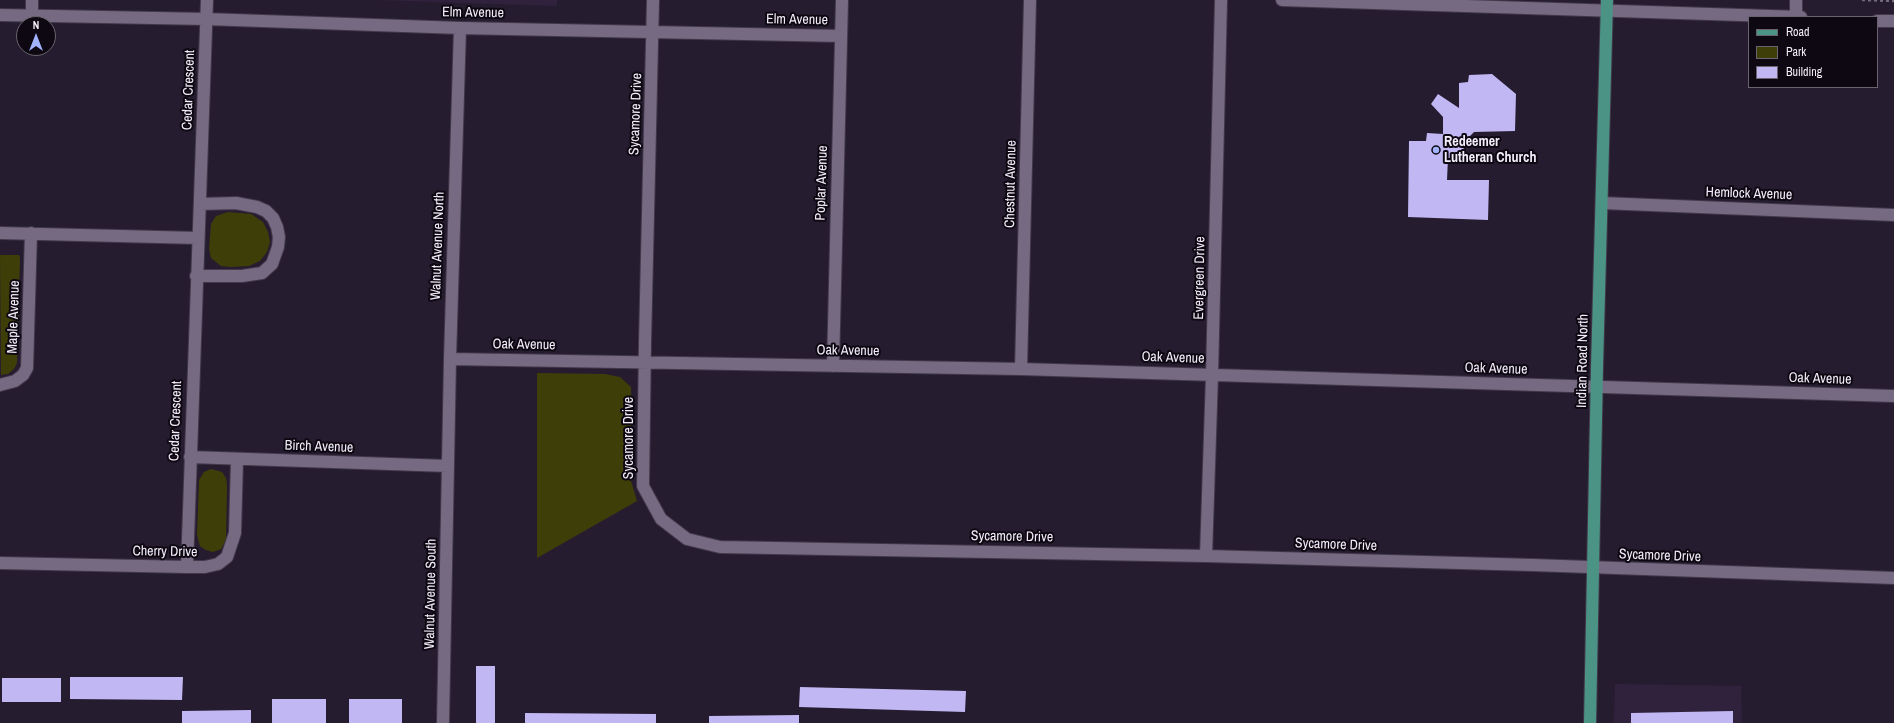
<!DOCTYPE html>
<style>
body{margin:0}
#map{position:relative;width:1894px;height:723px;overflow:hidden;background:#261c30;font-family:"Archivo Narrow",sans-serif}
canvas{display:block}
.legend{position:absolute;left:1748px;top:16px;width:130px;height:72px;box-sizing:border-box;background:#0d0811;border:1px solid #69646f;margin:0;padding:5px 7px;list-style:none;font-size:12px;color:#f3edfb}
.legend li{display:flex;align-items:center;gap:8px;height:20px}
.legend b{width:20px;border:1px solid #69646f}
.north{position:absolute;left:16px;top:16px;width:40px;height:40px;box-sizing:border-box;background:#0d0811;border:1px solid #69646f;border-radius:50%;rotate:0deg;font-size:11px;font-weight:700;line-height:16px;text-align:center;color:#f3edfb}
.north::after{content:'';display:block;margin:auto;width:14px;height:18px;background:#a2b2fd;clip-path:polygon(50% 0,100% 100%,50% 72%,0 100%)}
</style>
<div id="map">
<canvas width="1894" height="723"></canvas>
<ul class="legend">
<li><b style="height:5px;background:#4a9385"></b>Road</li>
<li><b style="height:11px;background:#3e3f08"></b>Park</li>
<li><b style="height:11px;background:#c1b7f3"></b>Building</li>
</ul>
<div class="north">N</div>
</div>
<script>
const context = document.querySelector('canvas').getContext('2d');
context.lineJoin = 'round';
function fill(path, color) { context.fillStyle = color; context.fill(path, 'evenodd'); }
const shape = rows => new Path2D(rows.map(r => 'M' + r).join(''));
function trace(path, color, width, dash) { context.strokeStyle = color; context.lineWidth = width; context.lineCap = dash ? 'butt' : 'round'; context.setLineDash(dash || []); context.stroke(path); }
function write(font, color, halo, rows, align = 'center') {
  context.font = font + ' "Archivo Narrow",sans-serif'; context.lineWidth = 4; context.setLineDash([]); context.textBaseline = 'middle'; context.strokeStyle = halo; context.fillStyle = color; for (const [text, x, y, turn = 0] of rows) {
    context.save(); context.translate(x, y); context.rotate((+turn || 0) * Math.PI / 180); context.textAlign = isNaN(turn) ? turn : align; if (halo) context.strokeText(text, 0, 0); context.fillText(text, 0, 0); context.restore();
  }
}
fill(shape([
 [377,0,557,0,557,6],
 [1615,684,1741,686,1742,723,1614,723]
]), '#30223d');
fill(shape([
 [228,212,251,214,263,222,268,232,270,242,267,252,260,261,249,266,231,267,221,266,211,258,209,249,211,224,216,216],
 [0,255,19,255,20,258,17,363,14,369,8,374,1,375],
 [537,373,605,374,620,377,631,387,631,481,637,501,537,558],
 [211,469,222,472,226,478,227,485,226,540,221,549,213,552,206,550,200,546,197,535,199,480,204,472]
]), '#3e3f08');
fill(shape([
 [1492,74,1516,94,1515,131,1474,132,1464,142,1463,158,1448,158,1447,180,1489,180,1488,220,1408,217,1409,141,1426,141,1427,133,1443,134,1443,117,1431,104,1438,94,1459,108,1459,83,1468,82,1469,75],
 [476,666,495,666,495,723,476,723],
 [70,677,183,677,182,700,70,699],
 [2,678,61,678,61,702,2,702],
 [800,687,966,691,965,712,799,707],
 [272,699,326,699,326,723,272,723],
 [349,699,402,699,402,723,349,723],
 [251,710,251,723,182,723,182,711],
 [1733,711,1733,723,1631,723,1631,713],
 [525,713,656,714,656,723,525,723],
 [799,715,799,723,709,723,709,716]
]), '#c1b7f3');
const minor = shape([
 [653,0,645,342,643,486,661,519,687,539,720,547,1206,556,1533,565,1894,578],
 [1282,0,1801,17],
 [0,15,206,19,460,28,841,36],
 [32,16,32,0],
 [1796,17,1796,0],
 [1877,21,1894,21],
 [1602,203,1894,215],
 [0,233,198,238],
 [196,276,242,276,262,273,272,264,278,247,279,237,277,227,273,218,266,211,257,207,236,203,200,204],
 [450,359,1021,369,1894,396],
 [833,366,842,0],
 [1021,369,1030,0],
 [0,385,15,381,23,375,27,368,31,233],
 [190,457,448,466],
 [1206,556,1212,375,1221,0],
 [0,563,187,567,205,567,218,564,227,557,235,533,237,460],
 [187,567,207,0],
 [443,723,450,359,460,28]
]);
const major = shape([
 [1590,723,1597,367,1607,0]
]);
trace(minor, '#41394a', 14);
trace(major, '#41394a', 14);
trace(shape([
 [1862,0,1894,1]
]), '#736a7c', 2.5, [3, 3]);
trace(minor, '#766a83', 12);
trace(major, '#4a9385', 12);
for (const [x, y, r, color] of [
 [1436,150,4,"#a2b2fd"]
]) { const dot = new Path2D(); dot.arc(x, y, r, 0, 2 * Math.PI); context.fillStyle = color; context.fill(dot); trace(dot, '#0d0811', 1.5); }
write('14px', '#f3edfb', '#0d0811', [
 ["Elm Avenue",473,13,1],
 ["Elm Avenue",797,20,1],
 ["Cedar Crescent",189,90,-88],
 ["Sycamore Drive",636,114,-88],
 ["Poplar Avenue",822,183,-88],
 ["Chestnut Avenue",1011,184,-89],
 ["Hemlock Avenue",1749,194,2],
 ["Walnut Avenue North",438,246,-88],
 ["Evergreen Drive",1200,278,-89],
 ["Maple Avenue",14,317,-88],
 ["Oak Avenue",524,345,1],
 ["Oak Avenue",848,351,1],
 ["Oak Avenue",1173,358,2],
 ["Indian Road North",1583,361,-89],
 ["Oak Avenue",1496,369,2],
 ["Oak Avenue",1820,379,2],
 ["Cedar Crescent",176,421,-88],
 ["Sycamore Drive",629,438,-90],
 ["Birch Avenue",319,447,2],
 ["Sycamore Drive",1012,537,1],
 ["Sycamore Drive",1336,545,2],
 ["Cherry Drive",165,552,1],
 ["Sycamore Drive",1660,556,2],
 ["Walnut Avenue South",431,594,-89]
]);
write('bold 14px', '#f3edfb', '#0d0811', [
 ["Redeemer",1444,142],
 ["Lutheran Church",1444,158]
], 'left');
</script>
